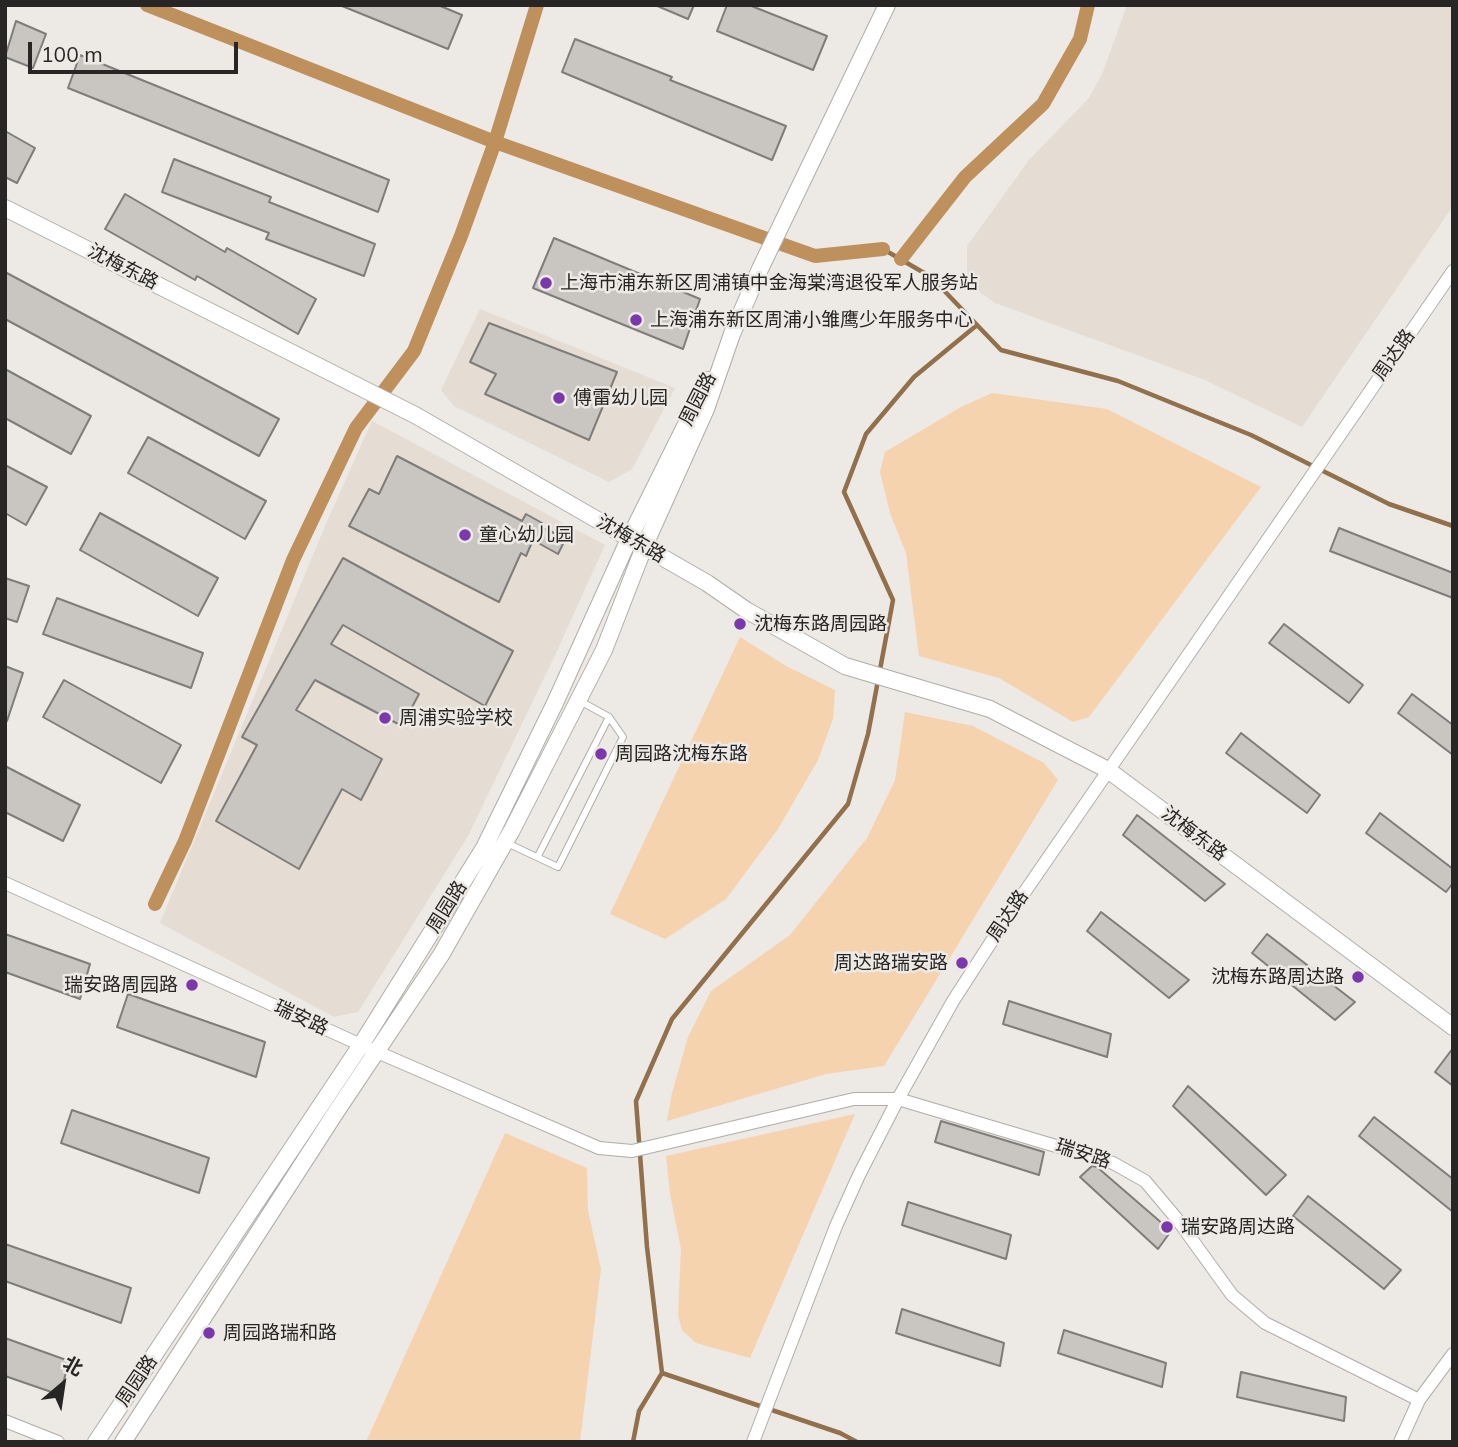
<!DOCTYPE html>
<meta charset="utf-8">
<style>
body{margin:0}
#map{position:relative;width:1458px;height:1447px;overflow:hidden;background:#ede9e5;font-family:Mulish,"Noto Sans SC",sans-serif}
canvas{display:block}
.frame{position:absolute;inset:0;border:7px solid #272624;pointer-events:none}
.north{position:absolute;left:28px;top:1349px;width:70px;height:70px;-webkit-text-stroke:5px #ede9e5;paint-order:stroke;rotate:29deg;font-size:19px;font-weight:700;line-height:28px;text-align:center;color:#272624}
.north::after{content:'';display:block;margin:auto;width:24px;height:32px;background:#272624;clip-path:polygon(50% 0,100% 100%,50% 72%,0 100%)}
.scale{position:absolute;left:28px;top:42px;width:210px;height:32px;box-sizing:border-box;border:4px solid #272624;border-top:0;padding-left:9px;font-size:21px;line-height:24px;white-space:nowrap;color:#272624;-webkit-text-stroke:5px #ede9e5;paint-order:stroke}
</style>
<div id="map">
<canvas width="1458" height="1447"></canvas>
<div class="frame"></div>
<div class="north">北</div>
<div class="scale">100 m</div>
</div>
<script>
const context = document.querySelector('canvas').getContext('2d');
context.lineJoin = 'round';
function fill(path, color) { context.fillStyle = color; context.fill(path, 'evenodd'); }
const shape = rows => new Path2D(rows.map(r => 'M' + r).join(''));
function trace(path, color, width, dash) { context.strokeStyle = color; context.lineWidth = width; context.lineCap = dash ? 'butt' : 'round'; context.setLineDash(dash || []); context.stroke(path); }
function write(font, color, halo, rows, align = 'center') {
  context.font = font + ' Mulish,"Noto Sans SC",sans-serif'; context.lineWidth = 5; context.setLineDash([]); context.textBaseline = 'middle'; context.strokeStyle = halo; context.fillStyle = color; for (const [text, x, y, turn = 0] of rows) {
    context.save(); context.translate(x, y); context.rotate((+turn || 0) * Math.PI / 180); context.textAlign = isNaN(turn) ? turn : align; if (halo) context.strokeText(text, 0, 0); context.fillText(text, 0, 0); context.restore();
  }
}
fill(shape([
 [1127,5,1453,5,1453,206,1302,427,1205,380,995,303,977,290,967,279,967,246,1029,160,1089,98,1103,72],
 [480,309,675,388,632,469,609,482,454,406,441,390],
 [372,421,605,545,556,653,468,836,358,1012,334,1017,160,923,325,526]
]), '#e5dcd3');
fill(shape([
 [992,393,1107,409,1261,487,1089,717,1073,722,999,678,919,656,906,553,890,513,880,472,885,452,961,407],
 [740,637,786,666,835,690,833,719,818,760,778,829,726,899,665,939,610,914],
 [905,712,973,726,1044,763,1058,780,884,1066,826,1074,667,1121,672,1093,688,1037,711,991,790,935,867,838,895,780],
 [855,1114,750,1358,696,1343,682,1330,678,1315,681,1249,670,1194,666,1156],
 [505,1133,587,1168,588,1211,601,1269,580,1442,366,1442]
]), '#f5d3ae');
trace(shape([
 [883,249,931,277,1001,350,1118,381,1251,435,1389,504,1453,526],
 [662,1373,840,1433,857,1442],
 [633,1442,639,1411,662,1373,647,1247,636,1101,672,1019,848,804,868,734,893,600,844,492,866,434,914,377,977,325]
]), '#91704b', 4.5);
trace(shape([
 [147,5,495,142,815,256,883,249],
 [901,259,965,177,1043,104,1080,39,1088,5],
 [155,904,185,841,293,560,356,428,414,351,461,236,495,142,537,5]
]), '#be905c', 14);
const building = shape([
 [438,5,462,15,448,49,342,6,438,5],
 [655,5,694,5,688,19,655,5],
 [727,5,749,5,827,36,813,70,717,31,727,5],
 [16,21,46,34,33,68,5,57,16,21],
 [575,39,672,77,670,80,786,126,772,160,562,72,575,39],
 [80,55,389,180,378,212,68,88,80,55],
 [5,131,35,148,17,183,5,177,5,131],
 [174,159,271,197,269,202,375,244,364,276,266,239,269,233,162,192,174,159],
 [125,194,225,252,227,248,316,299,298,334,197,276,195,280,105,229,125,194],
 [554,238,700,299,683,349,533,288,554,238],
 [5,272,279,419,259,456,5,319,5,272],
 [489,323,617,372,589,440,485,394,496,374,470,362,489,323],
 [5,369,91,416,71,454,5,418,5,369],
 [148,437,266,501,245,539,128,473,148,437],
 [397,456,522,521,526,514,542,523,540,527,566,538,558,554,533,540,526,556,521,553,499,602,349,526,369,489,379,494,397,456],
 [5,465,47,487,26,525,5,513,5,465],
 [100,513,218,578,198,616,80,550,100,513],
 [1339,528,1453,573,1453,598,1330,551,1339,528],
 [343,558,513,651,485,706,343,625,331,644,419,694,402,726,315,680,296,710,382,759,361,800,342,789,299,869,216,821,257,745,242,737,343,558],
 [5,578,29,586,17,622,5,618,5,578],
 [57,598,203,653,191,688,43,634,57,598],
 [1284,624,1363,685,1349,703,1269,643,1284,624],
 [5,666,23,673,7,721,5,720,5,666],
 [64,680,181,745,161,783,43,717,64,680],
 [1412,694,1453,725,1453,755,1398,713,1412,694],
 [1241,733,1320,795,1307,813,1226,753,1241,733],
 [5,766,80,805,63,841,5,812,5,766],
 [1380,813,1453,869,1453,883,1446,892,1366,833,1380,813],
 [1137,815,1225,884,1205,901,1123,835,1137,815],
 [1101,912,1189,980,1169,998,1087,931,1101,912],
 [5,934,90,964,80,999,5,972,5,934],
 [1267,934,1355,1002,1335,1020,1252,953,1267,934],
 [128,994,265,1042,256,1077,117,1027,128,994],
 [1009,1001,1111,1034,1107,1057,1003,1024,1009,1001],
 [1453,1048,1453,1086,1435,1072,1453,1048],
 [1188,1086,1286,1175,1266,1195,1173,1106,1188,1086],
 [72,1110,209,1158,199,1193,61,1143,72,1110],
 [1374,1117,1453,1179,1453,1212,1359,1136,1374,1117],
 [941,1121,1044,1152,1039,1175,935,1142,941,1121],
 [1092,1166,1097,1167,1171,1231,1158,1249,1080,1177,1092,1166],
 [1308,1196,1401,1270,1384,1289,1293,1216,1308,1196],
 [908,1202,1011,1235,1006,1259,902,1225,908,1202],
 [5,1244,131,1288,121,1323,5,1281,5,1244],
 [902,1309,1004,1343,1000,1366,896,1333,902,1309],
 [1064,1330,1166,1363,1162,1387,1058,1353,1064,1330],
 [5,1338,69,1361,60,1395,5,1376,5,1338],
 [1241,1372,1346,1397,1344,1421,1237,1397,1241,1372]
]);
fill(building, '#c9c6c2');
trace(building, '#7f7c79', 2);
const service = shape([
 [507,843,558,867,623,737,609,717,580,701],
 [538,856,609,717]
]);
const minor = shape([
 [5,883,361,1045,599,1148,632,1151,854,1099,898,1099,1113,1163,1145,1181,1177,1219,1232,1295,1265,1323,1419,1400],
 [5,1421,58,1442],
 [753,1442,836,1226,859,1175,898,1099,953,1001,1006,919,1453,271],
 [1400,1442,1419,1400,1453,1354]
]);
const tertiary = shape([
 [5,208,415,415,707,583,746,610,845,666,990,709,1108,770,1453,1027],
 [96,1442,361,1045,484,848,555,703,629,539,708,380],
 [123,1442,336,1112,441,955,512,830,604,650,644,547,706,409,732,334,760,269,887,5]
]);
trace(service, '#b0ada9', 8);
trace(minor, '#b0ada9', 14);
trace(tertiary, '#b0ada9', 18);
trace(service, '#fff', 6);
trace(minor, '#fff', 12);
trace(tertiary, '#fff', 16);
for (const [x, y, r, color] of [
 [546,283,7,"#7a38ac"],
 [636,320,7,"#7a38ac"],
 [559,398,7,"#7a38ac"],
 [465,535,7,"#7a38ac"],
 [740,624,7,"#7a38ac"],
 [385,718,7,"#7a38ac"],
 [601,754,7,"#7a38ac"],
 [962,963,7,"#7a38ac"],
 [1358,977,7,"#7a38ac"],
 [192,985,7,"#7a38ac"],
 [1167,1227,7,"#7a38ac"],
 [209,1333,7,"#7a38ac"]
]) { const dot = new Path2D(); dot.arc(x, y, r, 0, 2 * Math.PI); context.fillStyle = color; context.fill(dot); trace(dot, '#ede9e5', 2.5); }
write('19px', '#272624', '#ede9e5', [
 ["沈梅东路",123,267,27],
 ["周达路",1394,355,-55],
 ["周园路",698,399,-63],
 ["沈梅东路",631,539,30],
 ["沈梅东路",1194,834,37],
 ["周园路",447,907,-58],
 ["周达路",1008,916,-56],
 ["瑞安路",301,1018,25],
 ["瑞安路",1083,1154,18],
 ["周园路",137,1381,-56]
]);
write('19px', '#272624', '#ede9e5', [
 ["上海市浦东新区周浦镇中金海棠湾退役军人服务站",560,283],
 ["上海浦东新区周浦小雏鹰少年服务中心",650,320],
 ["傅雷幼儿园",573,398],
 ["童心幼儿园",479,535],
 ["沈梅东路周园路",754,624],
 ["周浦实验学校",399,718],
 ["周园路沈梅东路",615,754],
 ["周达路瑞安路",948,963,"right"],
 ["沈梅东路周达路",1344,977,"right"],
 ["瑞安路周园路",178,985,"right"],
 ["瑞安路周达路",1181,1227],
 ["周园路瑞和路",223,1333]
], 'left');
</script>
